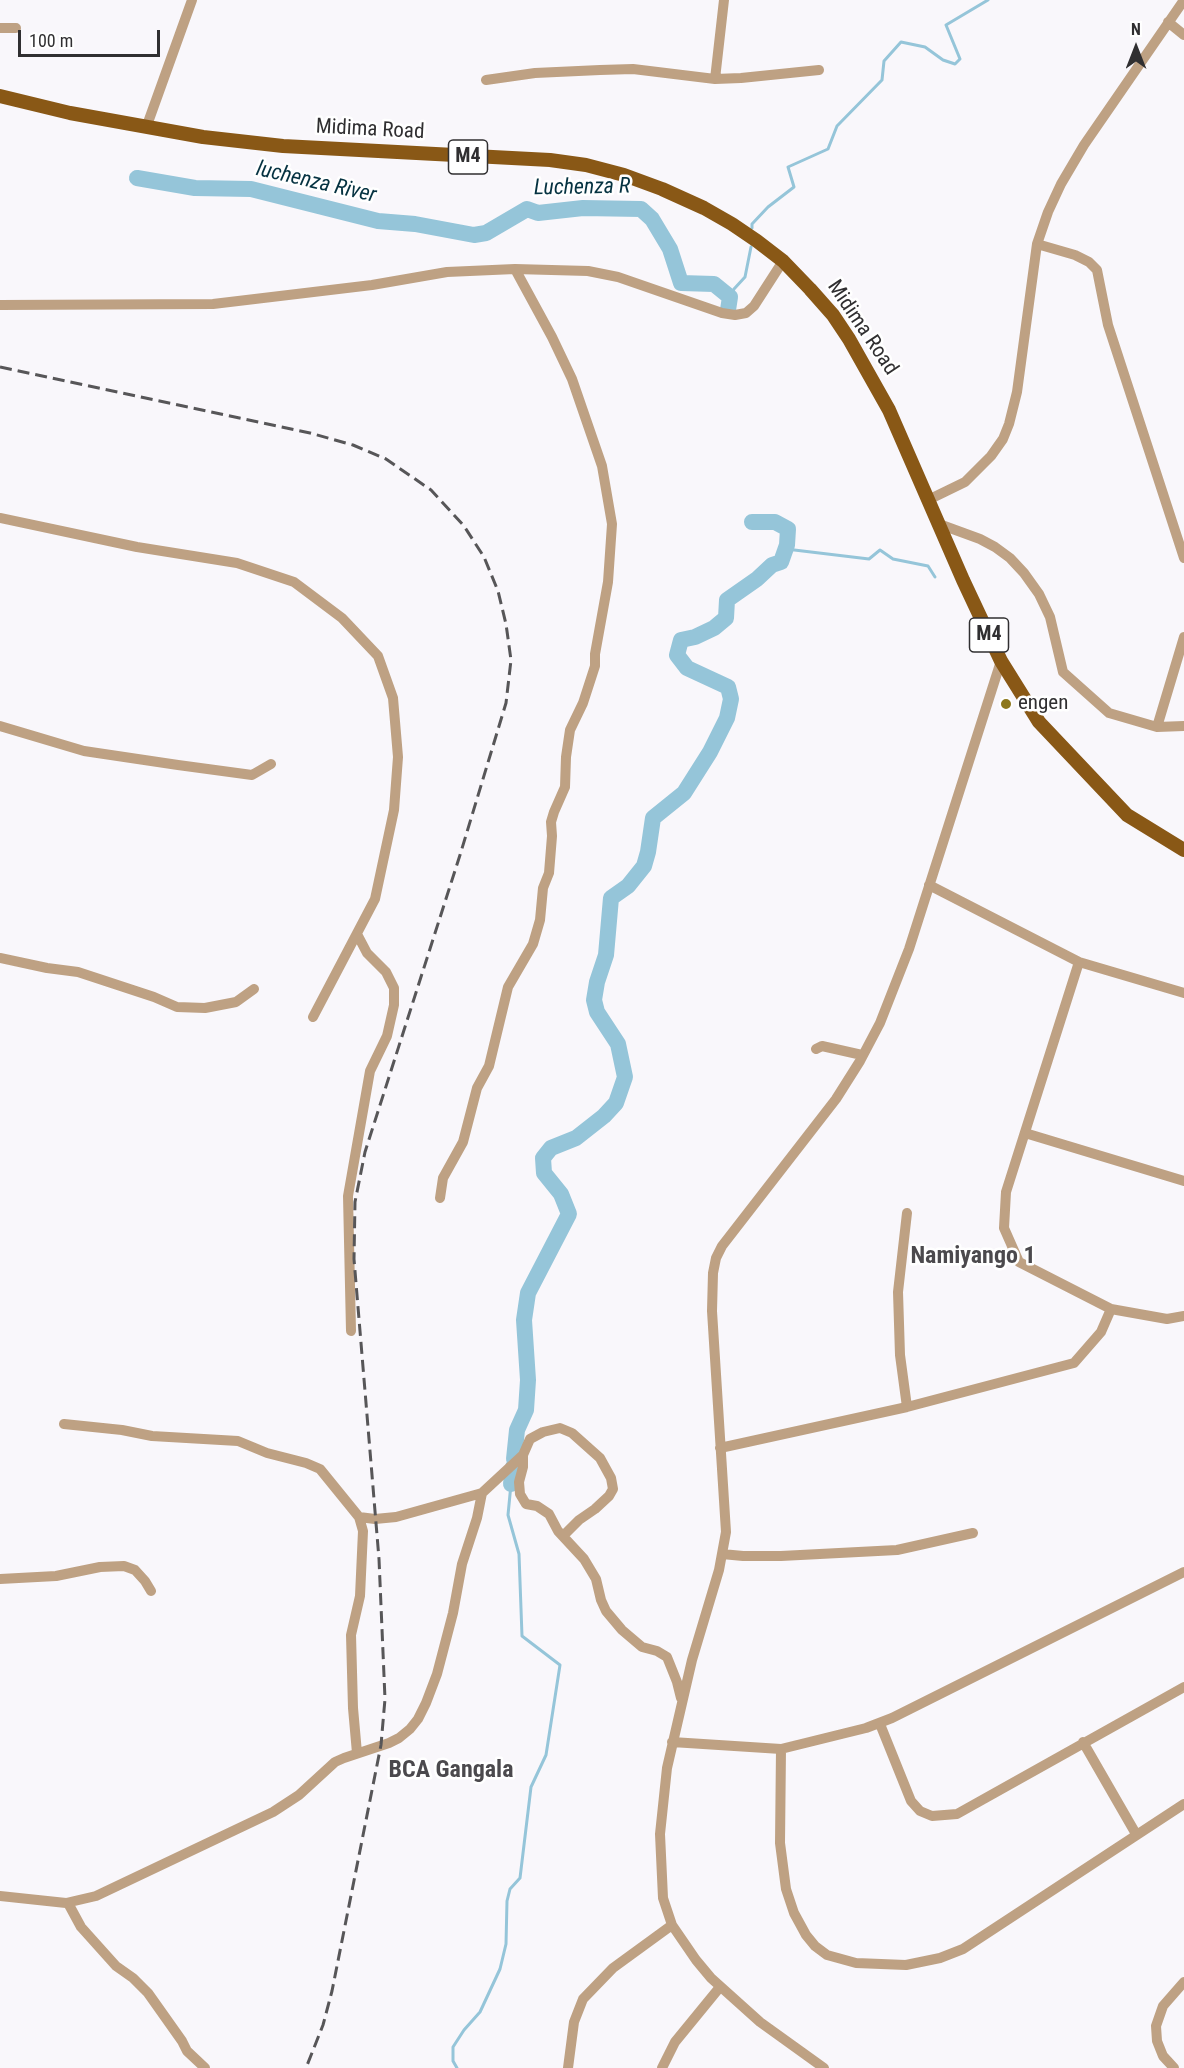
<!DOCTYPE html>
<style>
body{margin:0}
#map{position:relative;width:1184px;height:2068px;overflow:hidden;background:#f9f7fb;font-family:"Roboto Condensed",sans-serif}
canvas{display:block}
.north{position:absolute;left:1106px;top:18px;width:60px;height:60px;-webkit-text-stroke:4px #fff;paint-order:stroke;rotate:0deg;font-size:16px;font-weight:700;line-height:24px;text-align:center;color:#302f31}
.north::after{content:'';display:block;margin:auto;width:21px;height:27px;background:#302f31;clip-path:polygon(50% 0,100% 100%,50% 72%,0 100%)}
.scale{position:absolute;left:18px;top:30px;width:142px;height:27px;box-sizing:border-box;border:3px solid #302f31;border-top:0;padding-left:8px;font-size:18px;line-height:21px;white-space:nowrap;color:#302f31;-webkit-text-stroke:4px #fff;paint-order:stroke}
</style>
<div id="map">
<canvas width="1184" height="2068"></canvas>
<div class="north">N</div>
<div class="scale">100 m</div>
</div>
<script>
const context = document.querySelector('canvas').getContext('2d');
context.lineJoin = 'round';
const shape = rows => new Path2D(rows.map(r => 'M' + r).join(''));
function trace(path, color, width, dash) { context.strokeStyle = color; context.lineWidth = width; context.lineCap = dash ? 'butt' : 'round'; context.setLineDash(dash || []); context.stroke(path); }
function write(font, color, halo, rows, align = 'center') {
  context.font = font + ' "Roboto Condensed",sans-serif'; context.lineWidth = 5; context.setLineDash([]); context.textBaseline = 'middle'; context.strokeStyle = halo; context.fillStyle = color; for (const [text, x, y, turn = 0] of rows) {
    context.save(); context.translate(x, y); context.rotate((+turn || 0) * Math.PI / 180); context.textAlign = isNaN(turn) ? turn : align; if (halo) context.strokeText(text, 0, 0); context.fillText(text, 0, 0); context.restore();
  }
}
trace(shape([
 [752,228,752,224,768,207,794,187,788,167,828,149,837,126,882,80,884,61,901,42,925,47,943,60,955,64,960,59,946,25,988,0],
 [730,297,734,289,745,277,751,247],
 [786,549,869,559,880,550,893,559,928,566,935,577],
 [457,2068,453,2061,453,2047,464,2030,480,2012,500,1969,506,1944,507,1901,510,1889,520,1878,531,1787,546,1755,560,1665,522,1636,519,1554,508,1515,511,1484]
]), '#95c5d9', 3);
trace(shape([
 [137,178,195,188,251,189,378,221,415,224,474,235,486,233,527,209,538,213,583,208,641,209,652,219,670,249,681,283,714,284,730,297,728,310],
 [514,1459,517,1430,526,1410,528,1380,524,1320,528,1293,569,1214,561,1194,544,1173,543,1158,551,1148,576,1138,604,1116,616,1103,625,1077,618,1044,597,1012,594,1000,597,982,606,955,611,898,628,886,644,866,648,852,653,818,684,793,710,752,727,718,731,699,728,687,687,668,677,655,681,640,695,637,714,628,726,618,727,600,757,579,772,565,781,562,787,545,788,529,775,522,752,522],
 [511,1484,513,1467]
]), '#95c5d9', 16);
trace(shape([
 [1168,22,1184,35],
 [0,28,16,28],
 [715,79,724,0],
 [486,80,535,73,600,70,633,69,715,79,741,78,819,70],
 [146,128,192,0],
 [1037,244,1075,255,1089,262,1097,270,1108,325,1184,558],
 [0,305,213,304,372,285,447,272,515,269,588,271,618,277,722,313,735,315,746,313,754,306,783,261],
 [928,500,965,482,991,456,1003,439,1009,424,1017,392,1037,244,1048,212,1061,184,1084,145,1184,0],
 [0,518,137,547,237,563,294,582,342,618,378,656,393,698,398,757,394,810,375,899,313,1017],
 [939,524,980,539,995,547,1010,558,1024,573,1039,594,1050,617,1063,672,1109,713,1157,727,1184,726],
 [0,726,84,751,178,765,252,775,271,764],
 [1157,727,1184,637],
 [929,885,1079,962,1006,1192,1004,1228,1019,1262,1111,1309,1167,1319,1184,1316],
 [0,958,47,968,78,972,154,997,177,1007,205,1008,236,1002,254,989],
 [1079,962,1184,993],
 [816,1049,822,1046,862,1055],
 [1025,1133,1184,1181],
 [440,1198,443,1178,463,1142,477,1088,489,1066,508,987,533,944,540,920,543,888,549,873,552,836,551,822,554,812,565,787,566,757,570,730,583,703,595,666,595,654,608,582,612,524,602,466,572,379,552,337,515,269],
 [907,1213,898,1292,900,1355,907,1407],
 [351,1331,348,1196,370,1071,387,1036,394,1005,394,988,386,972,367,953,357,934],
 [64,1424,122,1430,152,1436,238,1441,267,1453,306,1463,320,1469,359,1517,363,1531,360,1596,351,1635,353,1708,357,1753],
 [720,1448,907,1407,1074,1363,1101,1332,1111,1309],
 [359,1517,375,1519,396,1517,482,1493],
 [563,1536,579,1520,595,1509,609,1496,613,1489,611,1478,600,1458,572,1433,560,1428,543,1432,530,1439,523,1455,523,1467,519,1482,520,1494,526,1504,537,1506,549,1514,558,1531,584,1559,596,1579,601,1600,606,1611,622,1630,642,1647,657,1651,667,1657,677,1682,681,1698],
 [722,1554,743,1556,781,1556,897,1550,973,1533],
 [0,1579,56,1576,100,1567,124,1566,135,1570,145,1581,151,1591],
 [880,1724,911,1801,920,1811,932,1816,957,1814,1184,1687],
 [672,1742,781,1749,866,1728,892,1718,1184,1572],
 [1083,1742,1136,1834],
 [781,1749,780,1843,786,1889,794,1913,806,1935,815,1946,827,1955,856,1963,906,1965,940,1958,963,1949,1184,1804],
 [0,1896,66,1903,96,1896,273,1812,299,1795,335,1762,344,1758,389,1743,399,1738,410,1729,418,1719,426,1703,437,1674,453,1613,462,1564,477,1518,482,1493,523,1455],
 [68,1903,81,1927,116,1966,133,1978,148,1993,182,2041,187,2051,205,2068],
 [568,2068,574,2022,583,1999,613,1968,672,1925],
 [662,2068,675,2042,720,1987],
 [824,2068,760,2022,711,1978,696,1960,672,1925,663,1898,660,1834,667,1768,692,1660,719,1570,726,1532,712,1311,713,1273,716,1258,722,1246,836,1099,860,1061,880,1023,909,949,1001,661],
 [1174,2068,1163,2056,1157,2041,1156,2026,1163,2006,1184,1982]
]), '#bea183', 10);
trace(shape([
 [0,96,70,113,203,137,283,146,550,160,586,165,624,175,662,189,704,208,732,224,757,241,783,261,810,289,833,315,849,339,889,410,963,580,1001,661,1039,722,1127,815,1184,850]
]), '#895816', 14);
trace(shape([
 [0,367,310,433,353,445,386,459,431,490,464,526,484,557,498,591,506,624,511,660,506,703,460,855,365,1152,355,1202,354,1259,379,1559,385,1699,381,1745,332,1991,323,2025,306,2068]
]), '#575658', 3, [12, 6]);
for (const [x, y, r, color] of [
 [1006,704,6,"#8d771b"]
]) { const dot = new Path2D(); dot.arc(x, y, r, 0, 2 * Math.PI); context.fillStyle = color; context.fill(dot); trace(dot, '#fff', 2); }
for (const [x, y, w] of [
 [468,157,39],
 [989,635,39]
]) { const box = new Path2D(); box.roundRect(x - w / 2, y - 17, w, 34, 4.5); context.fillStyle = '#fff'; context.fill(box); trace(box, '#302f31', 1.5); }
write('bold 20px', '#302f31', null, [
 ["M4",468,157],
 ["M4",989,635]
]);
write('21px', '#302f31', '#fff', [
 ["Midima Road",370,130,3],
 ["Midima Road",862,328,56]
]);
write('21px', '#302f31', '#fff', [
 ["engen",1018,704]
], 'left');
write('italic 22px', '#053241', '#fff', [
 ["luchenza River",316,183,13],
 ["Luchenza R",582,188,-1]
]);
write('bold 24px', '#4b494d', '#fff', [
 ["Namiyango 1",973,1257],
 ["BCA Gangala",451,1771]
]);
</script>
